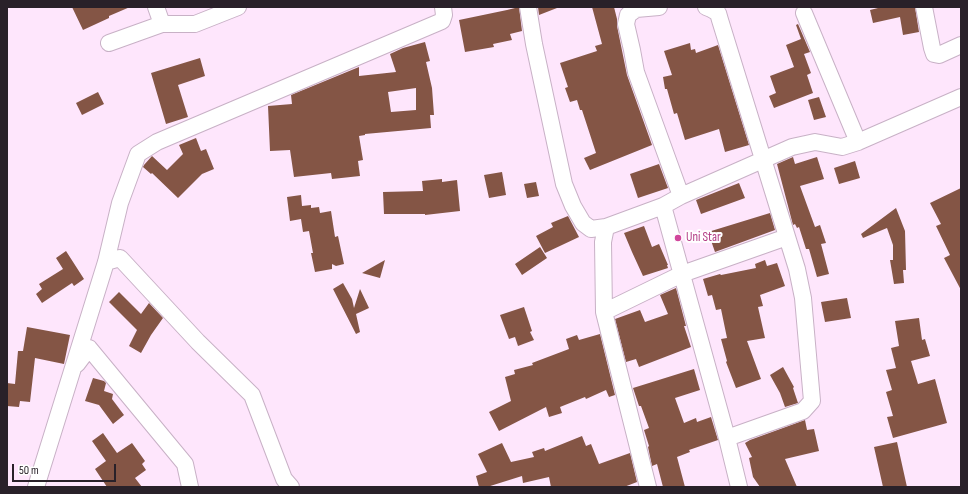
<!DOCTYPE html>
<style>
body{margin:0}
#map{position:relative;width:968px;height:494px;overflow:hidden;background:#fee6fc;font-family:"Sofia Sans Condensed",sans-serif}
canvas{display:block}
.frame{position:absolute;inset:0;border:8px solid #292129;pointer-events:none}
.scale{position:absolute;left:12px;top:464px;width:104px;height:18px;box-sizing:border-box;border:2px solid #292129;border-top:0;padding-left:5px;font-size:12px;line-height:14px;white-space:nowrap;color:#292129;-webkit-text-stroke:3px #fff;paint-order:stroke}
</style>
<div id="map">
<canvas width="968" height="494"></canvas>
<div class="frame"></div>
<div class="scale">50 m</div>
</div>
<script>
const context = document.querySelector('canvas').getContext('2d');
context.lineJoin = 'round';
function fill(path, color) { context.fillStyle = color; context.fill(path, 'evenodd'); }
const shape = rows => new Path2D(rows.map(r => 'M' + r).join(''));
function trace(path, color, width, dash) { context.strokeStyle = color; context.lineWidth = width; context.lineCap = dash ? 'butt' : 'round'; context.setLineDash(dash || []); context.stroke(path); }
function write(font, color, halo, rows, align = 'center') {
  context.font = font + ' "Sofia Sans Condensed",sans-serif'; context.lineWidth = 4; context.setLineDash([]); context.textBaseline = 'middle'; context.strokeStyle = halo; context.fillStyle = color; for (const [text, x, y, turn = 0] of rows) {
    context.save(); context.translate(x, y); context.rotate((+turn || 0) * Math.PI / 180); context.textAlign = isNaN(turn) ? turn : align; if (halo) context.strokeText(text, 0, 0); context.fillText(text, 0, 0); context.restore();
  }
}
fill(shape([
 [72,7,130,7,109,16,109,18,83,30],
 [519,7,522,31,510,34,512,40,493,44,494,47,465,52,459,20,507,10],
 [538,7,556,7,557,8,539,15],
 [592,7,614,7,617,19,617,26,627,75,652,145,590,170,584,158,596,153,582,110,580,110,577,100,570,102,565,88,568,87,560,63,597,51,595,46,602,44],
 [882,7,915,7,919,32,903,35,900,17,873,23,870,10],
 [798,24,810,52,804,54,811,73,807,75,813,93,774,108,769,96,776,93,770,76,794,67,786,45,801,39,796,25],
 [425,42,430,61,426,62,432,88,434,115,430,115,431,128,365,134,365,135,359,136,363,160,358,161,360,176,332,179,331,173,294,177,290,150,270,151,268,106,292,104,291,95,359,67,359,76,396,72,390,54,403,48],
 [416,88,416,110,391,112,388,92],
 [690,43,691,50,695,49,696,53,718,45,749,145,725,152,719,129,685,140,677,113,674,114,667,89,665,89,663,77,672,75,664,51],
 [200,58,205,76,178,85,188,117,166,124,151,73],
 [98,92,104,104,82,115,76,103],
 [819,97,826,117,814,120,808,100],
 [196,138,201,151,206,149,214,169,202,174,178,198,152,173,151,174,143,167,144,165,152,156,167,170,183,154,179,145],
 [793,157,795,164,817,157,824,179,800,186,815,227,820,225,826,243,821,244,829,274,817,277,809,249,806,249,799,227,797,228,795,224,793,225,777,164],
 [855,161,860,178,839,184,834,168],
 [659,164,668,188,638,198,630,174],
 [502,172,506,195,489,198,484,175],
 [442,179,442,182,457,180,460,211,425,215,425,214,384,214,383,192,423,191,422,181],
 [536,182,539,196,527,198,524,184],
 [739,183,745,198,701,214,696,200],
 [961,188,961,290,944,258,950,255,936,226,941,224,930,203],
 [301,195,302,206,311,205,311,208,319,207,320,213,331,211,335,237,338,236,344,264,336,266,332,264,332,269,315,272,311,253,313,253,309,231,303,232,301,219,290,221,287,197],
 [896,208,905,231,906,270,903,270,904,283,894,284,890,260,893,260,893,245,887,228,863,238,861,234],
 [770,213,775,230,715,252,708,232],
 [568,216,579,237,545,253,536,236,553,227,551,223],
 [644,226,652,247,659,244,668,265,667,265,668,268,643,276,632,252,624,233],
 [540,247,547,258,522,275,515,264],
 [66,251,84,279,74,286,72,283,42,303,36,294,42,289,39,284,63,269,56,258],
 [385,260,380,278,362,273],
 [765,260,767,266,777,263,785,286,760,295,763,306,758,307,765,338,747,341,761,379,736,388,726,362,727,361,721,339,727,338,721,309,716,310,712,295,708,296,703,279,720,274,721,275,756,268,755,264],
 [343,283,352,299,354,308,360,289,369,308,356,314,360,332,356,334,333,289],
 [676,288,686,326,684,326,691,347,639,367,636,359,626,362,615,319,640,310,645,322,668,314,660,295],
 [119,292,141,314,149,303,163,318,151,335,141,353,129,346,137,330,109,302],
 [847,298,851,318,825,322,821,302],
 [524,307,532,331,530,332,534,340,518,346,515,337,509,339,500,315],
 [919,318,922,340,925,339,930,356,911,361,918,384,935,379,947,423,893,438,887,417,893,416,886,392,892,390,886,370,896,368,891,348,899,346,895,321],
 [27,327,70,335,64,364,35,358,30,402,20,401,19,407,7,406,7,383,15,384,18,351,23,351],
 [600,334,615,395,609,397,606,390,586,399,585,397,560,407,562,413,549,417,546,407,499,431,489,412,511,401,505,377,515,374,514,370,533,365,532,363,569,349,566,339,577,335,579,340],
 [783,367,794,387,793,388,798,403,785,407,780,393,770,375],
 [694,369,700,390,675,398,684,423,696,418,697,422,711,417,718,440,689,450,690,452,677,457,685,487,663,487,657,464,652,466,648,447,649,446,644,430,649,428,641,406,639,406,633,388],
 [93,378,104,381,106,383,104,391,113,394,112,399,124,415,113,424,99,405,85,401],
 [805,420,807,430,814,429,819,451,785,459,797,487,760,487,753,477,749,458,752,457,745,443,750,440],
 [103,433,117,453,132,443,145,461,142,464,146,470,135,478,142,487,107,487,95,469,106,461,92,441],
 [582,436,586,446,591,444,599,464,630,453,637,482,624,487,551,487,549,477,523,483,522,476,487,487,479,487,476,476,487,472,478,454,502,443,511,462,534,457,532,452,544,448,545,451],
 [897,442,907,487,883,487,874,447]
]), '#845545');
const minor = shape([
 [156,7,162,24],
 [528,7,534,44,564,184,573,206,583,223,591,229,606,227],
 [659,7,636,9,628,15,626,24,632,50,636,72,681,196],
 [706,7,711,9,718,13,720,20,797,269,803,298,812,401,803,411,727,438],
 [924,7,932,48,934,54,939,55,961,45],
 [804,13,858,142],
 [109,43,162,24,195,24,238,7],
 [663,206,727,438,739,487],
 [106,262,120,258,198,342,252,395,284,479,291,487],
 [604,312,682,274,787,237],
 [77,364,89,348,185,464,190,487],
 [36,487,106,262,120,203,138,154,157,142,442,21,444,15,443,7],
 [648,487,604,312,603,242,606,227,663,206,681,196,792,147,815,142,842,147,858,142,961,97]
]);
trace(minor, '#c8b1c6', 18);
trace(minor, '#fff', 16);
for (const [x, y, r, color] of [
 [678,238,4,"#d1479c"]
]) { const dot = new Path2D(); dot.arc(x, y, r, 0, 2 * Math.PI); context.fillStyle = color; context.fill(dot); trace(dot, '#fff', 1.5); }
write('13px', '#b23c85', '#fff', [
 ["Uni Star",686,238]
], 'left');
</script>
